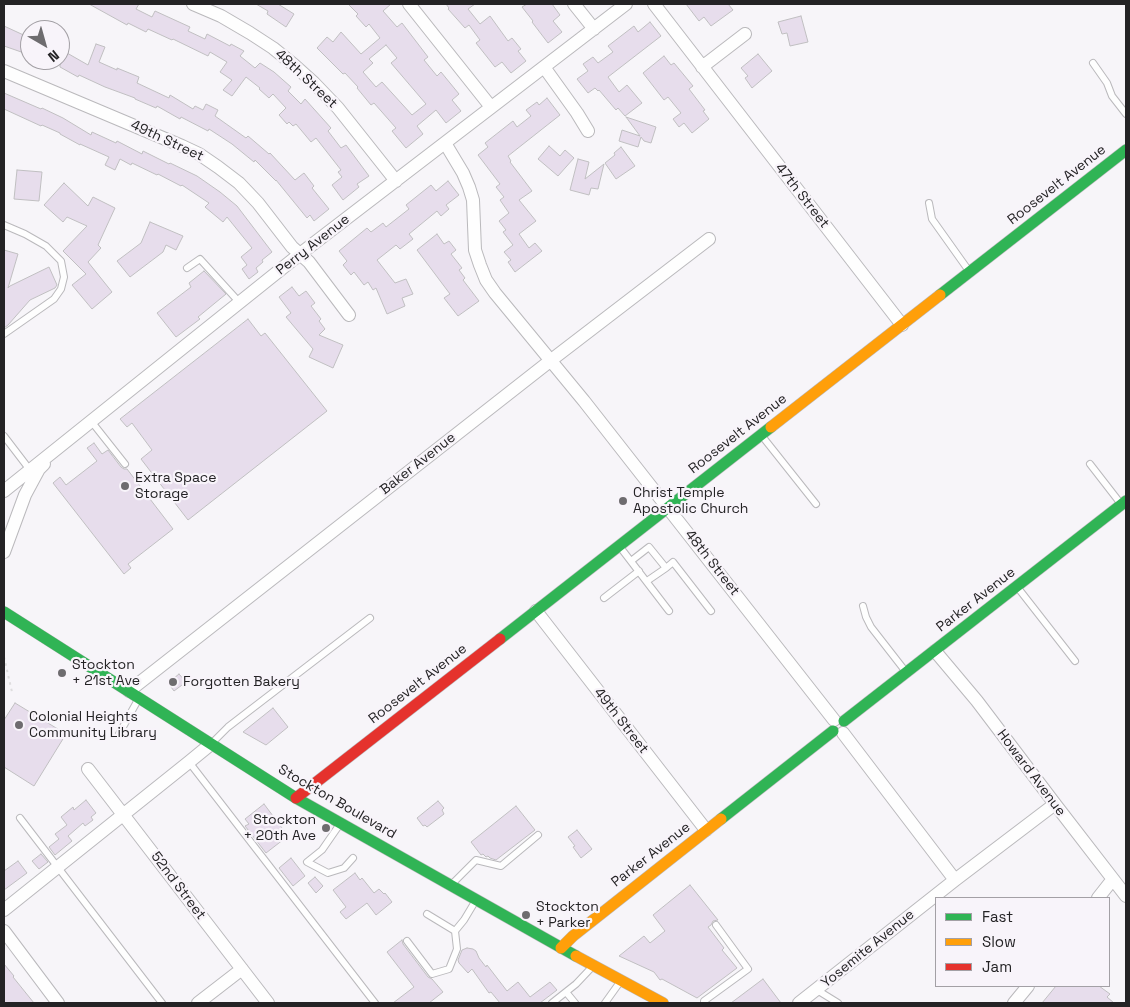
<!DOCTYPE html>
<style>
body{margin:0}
#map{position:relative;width:1130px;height:1007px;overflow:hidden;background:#f7f5f9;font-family:"Space Grotesk",sans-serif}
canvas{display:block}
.frame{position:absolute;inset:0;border:5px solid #242325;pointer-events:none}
.legend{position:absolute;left:935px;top:897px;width:175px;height:90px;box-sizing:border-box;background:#f8f4fa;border:1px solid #a3a0a5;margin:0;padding:6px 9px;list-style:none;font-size:15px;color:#242325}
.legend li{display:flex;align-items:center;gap:10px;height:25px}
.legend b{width:25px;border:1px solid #a3a0a5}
.north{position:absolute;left:20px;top:20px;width:50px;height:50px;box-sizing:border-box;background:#f8f4fa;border:1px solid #a3a0a5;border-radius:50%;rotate:142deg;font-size:14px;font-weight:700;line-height:20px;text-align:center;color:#242325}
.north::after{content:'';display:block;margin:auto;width:18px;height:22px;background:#6e6c6f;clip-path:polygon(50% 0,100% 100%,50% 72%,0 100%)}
</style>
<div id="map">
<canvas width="1130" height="1007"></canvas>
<div class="frame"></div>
<ul class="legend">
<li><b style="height:6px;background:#30b455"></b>Fast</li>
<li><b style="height:6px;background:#ff9f0a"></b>Slow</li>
<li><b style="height:6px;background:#e5322d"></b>Jam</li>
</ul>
<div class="north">N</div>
</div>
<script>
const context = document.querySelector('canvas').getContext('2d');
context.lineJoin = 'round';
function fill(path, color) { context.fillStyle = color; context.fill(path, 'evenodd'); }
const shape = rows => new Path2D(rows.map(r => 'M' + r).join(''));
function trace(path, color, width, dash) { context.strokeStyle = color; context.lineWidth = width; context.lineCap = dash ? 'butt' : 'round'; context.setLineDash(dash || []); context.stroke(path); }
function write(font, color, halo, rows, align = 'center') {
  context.font = font + ' "Space Grotesk",sans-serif'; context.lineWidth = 4.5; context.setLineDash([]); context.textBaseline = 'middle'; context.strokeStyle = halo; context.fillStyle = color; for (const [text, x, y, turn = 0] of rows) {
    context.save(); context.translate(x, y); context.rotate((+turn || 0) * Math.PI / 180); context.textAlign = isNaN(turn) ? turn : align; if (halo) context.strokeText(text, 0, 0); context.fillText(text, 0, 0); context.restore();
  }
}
const building = shape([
 [89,4,139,4,136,9,152,17,155,11,190,27,188,31,205,39,207,34,230,46,231,44,244,51,240,56,255,68,260,63,274,72,291,87,288,91,301,104,305,99,331,128,328,131,341,148,346,145,369,176,357,184,359,187,343,200,332,185,342,177,338,172,341,170,316,138,311,142,296,124,293,126,289,122,287,124,279,115,286,108,273,94,269,98,259,89,260,88,246,77,232,96,223,90,232,80,220,72,227,62,210,52,208,56,173,39,172,40,148,29,146,32,128,23,127,25,89,4],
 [256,4,278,4,294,14,286,27,267,14,268,11,256,4],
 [348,4,391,4,383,11,397,27,402,23,428,57,424,60,437,76,441,72,459,94,452,100,461,111,446,123,436,110,417,126,423,134,406,148,392,131,396,128,374,103,371,105,357,88,358,87,345,73,343,74,317,48,327,37,333,42,341,32,361,54,380,38,369,24,366,27,356,16,358,14,348,4],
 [386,45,397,58,391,63,426,104,412,115,382,82,376,87,363,72,373,63,369,59,386,45],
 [446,4,475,4,468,9,480,24,490,16,508,41,512,38,521,49,518,51,526,61,511,73,502,62,495,67,476,43,480,40,469,25,465,28,448,9,449,8,446,4],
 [527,4,552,4,560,15,553,21,562,32,548,43,532,22,533,21,522,7,527,4],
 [686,4,728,4,733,10,711,26,704,17,699,21,686,4],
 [801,16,808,42,790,46,787,33,782,34,778,22,801,16],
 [650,22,661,36,608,77,619,92,627,85,642,103,625,116,618,108,616,110,599,90,598,91,595,88,588,93,577,79,588,71,583,64,593,57,598,63,613,52,608,46,634,26,638,32,650,22],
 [4,26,30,38,30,55,4,46,4,26],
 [96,44,105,47,99,62,117,70,117,68,139,77,137,83,169,98,170,95,193,109,195,106,203,110,206,104,218,110,215,116,246,138,248,136,269,154,270,153,295,180,304,173,314,186,312,188,329,209,314,221,310,215,307,218,276,180,276,181,255,160,254,162,232,144,209,129,208,131,181,117,180,119,157,106,156,108,135,99,135,98,105,87,79,75,78,77,60,67,60,49,88,65,96,44],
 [758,54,772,71,752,88,745,78,748,76,741,68,758,54],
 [664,56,671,65,674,63,693,86,689,89,705,110,703,111,709,119,692,133,684,123,679,127,673,119,681,113,668,97,664,100,643,73,664,56],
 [4,93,41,109,42,108,63,118,91,135,92,132,116,143,117,141,142,154,143,151,169,164,170,163,197,176,220,192,237,206,272,252,262,260,263,262,256,268,258,272,249,279,242,269,247,265,241,257,252,248,227,217,223,222,205,207,209,203,182,185,181,186,158,174,157,175,132,163,131,165,120,159,115,170,105,165,109,157,80,144,80,145,60,134,60,133,42,125,41,126,4,109,4,93],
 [547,98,560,115,508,156,511,161,510,162,532,191,519,200,536,221,519,234,529,248,535,243,542,251,515,272,508,262,511,260,504,252,513,245,503,232,506,230,499,221,509,213,500,200,504,197,496,187,500,184,478,155,488,147,485,143,513,121,517,127,531,116,526,110,537,102,539,105,547,98],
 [626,117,656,127,651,143,644,141,641,137,638,147,619,141,622,130,640,136,626,117],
 [549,146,560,156,565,150,574,158,558,176,538,159,549,146],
 [621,147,635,166,616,179,605,163,615,155,614,153,621,147],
 [578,159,589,162,585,179,604,164,598,189,591,188,589,195,570,190,578,159],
 [17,170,42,172,39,201,14,199,17,170],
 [448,181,459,195,446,205,449,209,441,216,437,211,409,234,413,239,400,249,396,245,377,260,395,283,406,279,413,294,402,298,405,306,387,314,376,288,373,290,368,282,364,285,354,272,351,275,343,265,347,261,339,251,367,228,371,232,383,223,386,227,409,209,406,205,431,185,436,191,448,181],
 [64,183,88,206,93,197,115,208,98,245,101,248,88,262,112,292,92,309,72,285,86,274,63,251,87,226,67,217,63,222,44,205,64,183],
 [150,222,183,236,176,250,166,245,163,252,130,277,117,261,141,243,150,222],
 [437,234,444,244,449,241,456,250,451,254,462,268,459,270,465,278,463,280,479,301,458,316,444,298,450,294,417,250,437,234],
 [4,250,18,254,8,288,10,286,49,267,57,285,55,288,30,300,8,325,4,328,4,250],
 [204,271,226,294,198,317,200,319,176,337,157,313,191,287,189,283,204,271],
 [292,287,299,296,306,291,315,303,311,306,321,319,319,321,325,329,319,335,343,345,333,368,309,357,313,349,286,317,291,313,279,297,292,287],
 [248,319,261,336,265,333,327,411,188,520,141,459,152,450,132,423,127,427,120,419,248,319],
 [94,443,102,454,108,450,121,467,124,469,127,469,173,529,128,564,131,568,124,574,53,483,60,477,66,485,97,461,87,448,94,443],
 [179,674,186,682,174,691,168,683,179,674],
 [15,703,66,734,34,786,4,767,4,720,15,703],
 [273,708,288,727,266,745,243,732,273,708],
 [86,800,96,813,91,817,93,820,85,826,83,823,68,836,72,841,55,855,49,847,59,839,55,834,67,825,61,817,73,807,74,810,86,800],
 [438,801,444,808,442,810,444,814,427,827,425,825,423,826,417,818,438,801],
 [264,804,288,836,266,853,245,826,249,824,245,819,264,804],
 [516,806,535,830,496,860,490,858,488,856,486,857,483,854,481,855,471,842,516,806],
 [577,830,592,849,581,858,573,847,575,846,568,837,577,830],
 [41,854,48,862,39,869,32,861,41,854],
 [291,858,305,876,293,886,279,868,291,858],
 [18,861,27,873,4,890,4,871,18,861],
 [355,873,360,880,362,878,374,893,379,889,384,894,385,893,392,902,376,915,367,903,346,919,340,912,346,907,333,890,355,873],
 [315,877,323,886,316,893,308,883,315,877],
 [690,885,718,920,713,921,711,925,708,927,724,948,722,950,737,968,697,998,662,979,660,980,654,972,619,956,644,936,650,943,665,931,653,915,690,885],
 [402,940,403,944,428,977,432,979,443,992,429,1003,393,1003,414,987,387,952,402,940],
 [467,948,473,949,476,951,479,958,486,967,487,965,507,991,518,982,530,997,550,982,557,990,540,1003,500,1003,491,992,489,993,472,969,468,973,459,963,458,960,462,950,467,948],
 [4,964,14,976,13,977,34,1003,4,1003,4,964],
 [763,979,781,1003,731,1003,763,979],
 [1056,986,1099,986,1110,994,1107,997,1114,1003,1042,1003,1056,986]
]);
fill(building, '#e7ddec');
trace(building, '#c0bfc1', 1);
const lane = shape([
 [1093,63,1107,83,1112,96,1126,114],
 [929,203,932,219,969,271],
 [4,225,25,234,46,246,61,261,64,277,61,289,54,299,4,334],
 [187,268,200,259,240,303],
 [91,421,125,464],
 [4,436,30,470],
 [762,436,816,504],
 [1090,464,1121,504],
 [620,547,669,611],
 [631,561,649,547,666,568,673,562,711,611],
 [647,581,666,568],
 [1018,588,1075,661],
 [604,598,639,571],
 [863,606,866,617,871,627,906,672],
 [119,734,139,698],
 [212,743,228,727,370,618],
 [189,762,375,1003],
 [20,818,162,1003],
 [340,824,322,850,307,862,328,873,344,868,353,858],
 [452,884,476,860,501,866,538,835],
 [427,914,455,931],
 [407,941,432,974,449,969,457,949,455,931,464,920,476,900],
 [817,990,838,1003],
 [566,992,575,1003],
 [552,1003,576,984,593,966],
 [605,1003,620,982],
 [704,1003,704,1001,748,969,716,925]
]);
const street = shape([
 [193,4,221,16,250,33,273,48,294,65,314,83,338,108,396,181],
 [409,4,491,107],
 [574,4,594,29],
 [654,4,902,325],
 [544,67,577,113,588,131],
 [702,67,745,34],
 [4,71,182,146,199,154,218,167,239,183,258,203,292,247,309,262,349,315],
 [445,143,463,173,469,187,473,200,475,250,480,265,486,280,495,293,584,401,834,720],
 [4,491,300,254,626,4],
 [4,552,25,495,39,469,44,464],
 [536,611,706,830],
 [935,651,977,701,1055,804,1126,896],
 [129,691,550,361,709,239],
 [843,733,955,880],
 [88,769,268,1003],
 [1098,898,1113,879],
 [4,910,189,762,211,744],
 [4,931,58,1003],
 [198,1003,242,969],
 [799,1003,955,880,1055,804],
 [1014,1003,1028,986]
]);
const fast = shape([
 [940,295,1126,150],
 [4,612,296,798,576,956],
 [500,639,771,427],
 [844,721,1126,501],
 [721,819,833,731]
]);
const slow = shape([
 [771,427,940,295],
 [561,948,573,936,721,819],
 [576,956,663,1003]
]);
const jam = shape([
 [296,798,500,639]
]);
trace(lane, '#bab9bc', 8);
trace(street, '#bab9bc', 14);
trace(fast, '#bab9bc', 12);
trace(slow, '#bab9bc', 12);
trace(jam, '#bab9bc', 12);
trace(shape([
 [4,657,12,692]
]), '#deddde', 2, [2.5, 4]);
trace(lane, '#fefefe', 6);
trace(street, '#fefefe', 12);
trace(fast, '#30b455', 11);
trace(slow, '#ff9f0a', 11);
trace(jam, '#e5322d', 11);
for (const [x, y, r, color] of [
 [125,486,5,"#6e6c6f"],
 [623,501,5,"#6e6c6f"],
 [62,673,5,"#6e6c6f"],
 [173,682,5,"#6e6c6f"],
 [19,725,5,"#6e6c6f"],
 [326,828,5,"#6e6c6f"],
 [526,915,5,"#6e6c6f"]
]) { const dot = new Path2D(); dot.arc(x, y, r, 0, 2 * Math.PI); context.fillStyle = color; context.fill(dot); trace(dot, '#f8f4fa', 2); }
write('14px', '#242325', '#f8f4fa', [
 ["48th Street",306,79,43],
 ["49th Street",167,141,25],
 ["Roosevelt Avenue",1057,185,-38],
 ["47th Street",802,196,52],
 ["Perry Avenue",313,245,-38],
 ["Roosevelt Avenue",738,434,-38],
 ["Baker Avenue",418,464,-38],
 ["48th Street",712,563,52],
 ["Parker Avenue",976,600,-38],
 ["Roosevelt Avenue",418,684,-38],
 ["49th Street",621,721,52],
 ["Howard Avenue",1031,773,53],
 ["Stockton Boulevard",337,802,30],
 ["Parker Avenue",651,855,-38],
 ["52nd Street",178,886,53],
 ["Yosemite Avenue",868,949,-39]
]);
write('14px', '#242325', '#f8f4fa', [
 ["Extra Space",135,478],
 ["Storage",135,494],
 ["Christ Temple",633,493],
 ["Apostolic Church",633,509],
 ["Stockton",72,665],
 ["+ 21st Ave",72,681],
 ["Forgotten Bakery",183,682],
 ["Colonial Heights",29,717],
 ["Community Library",29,733],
 ["Stockton",316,820,"right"],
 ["+ 20th Ave",316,836,"right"],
 ["Stockton",536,907],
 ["+ Parker",536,923]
], 'left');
</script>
